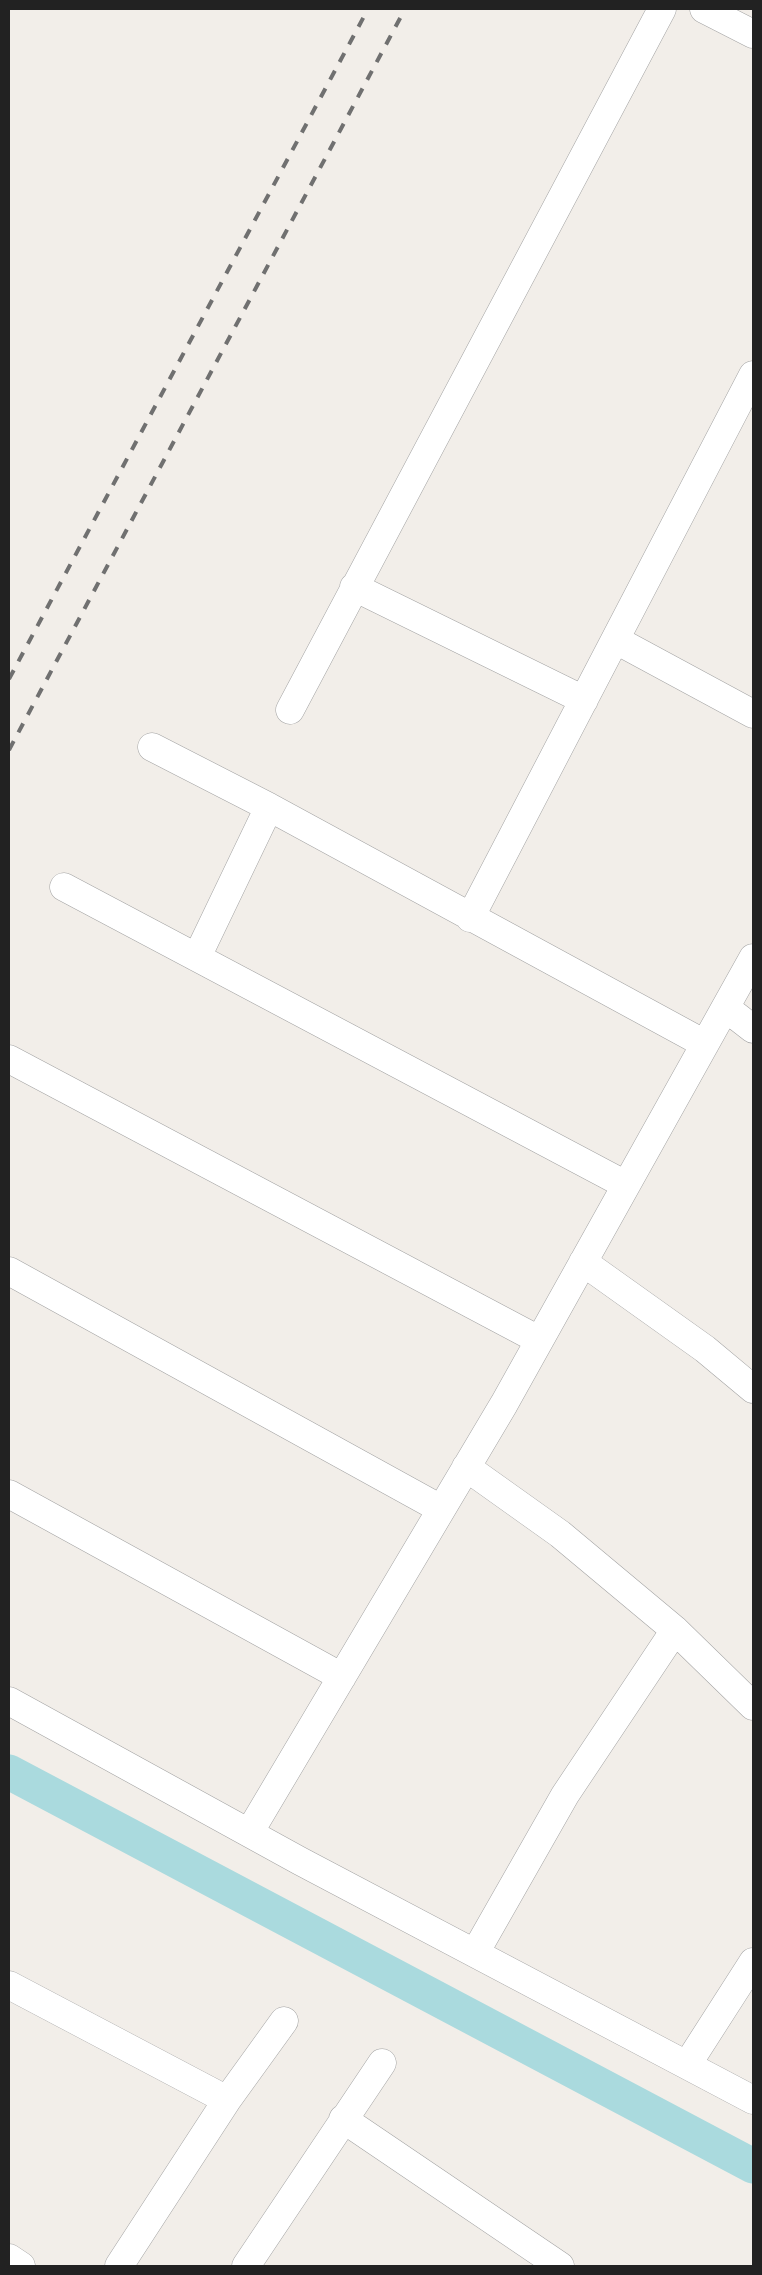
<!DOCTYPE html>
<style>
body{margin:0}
#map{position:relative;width:762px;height:2275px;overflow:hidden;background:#f2eee9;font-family:"PT Sans",sans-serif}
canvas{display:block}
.frame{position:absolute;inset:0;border:10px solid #222;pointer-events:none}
</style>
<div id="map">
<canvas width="762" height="2275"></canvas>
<div class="frame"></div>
</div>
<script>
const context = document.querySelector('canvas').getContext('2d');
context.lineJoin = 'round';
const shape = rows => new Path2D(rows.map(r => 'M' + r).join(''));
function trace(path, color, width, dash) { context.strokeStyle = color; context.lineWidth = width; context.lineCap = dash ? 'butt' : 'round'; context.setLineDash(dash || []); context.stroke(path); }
trace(shape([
 [9,1772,753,2166]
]), '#aadade', 35);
const minor = shape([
 [704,9,753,34],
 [354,587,584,700],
 [616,640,753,714],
 [290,710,662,9],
 [152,747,269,807,705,1044],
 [64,887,626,1185],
 [470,918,753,375],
 [197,957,269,807],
 [726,1008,753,1029],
 [9,1059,539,1340],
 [583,1262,705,1349,753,1389],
 [9,1271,441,1509],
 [466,1467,560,1534,675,1630,753,1706],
 [9,1494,342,1677],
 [9,1701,300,1861,753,2100],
 [249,1833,504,1404,753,958],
 [475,1953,565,1795,675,1630],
 [9,1985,227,2100],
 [687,2065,753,1962],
 [343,2119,560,2266],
 [9,2258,21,2266],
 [119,2266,227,2100,284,2021],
 [246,2266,382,2063]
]);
trace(minor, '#a3a3a3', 29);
trace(minor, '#fff', 28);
trace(shape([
 [9,679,368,9],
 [9,750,405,9]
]), '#707070', 4, [10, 10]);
</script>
